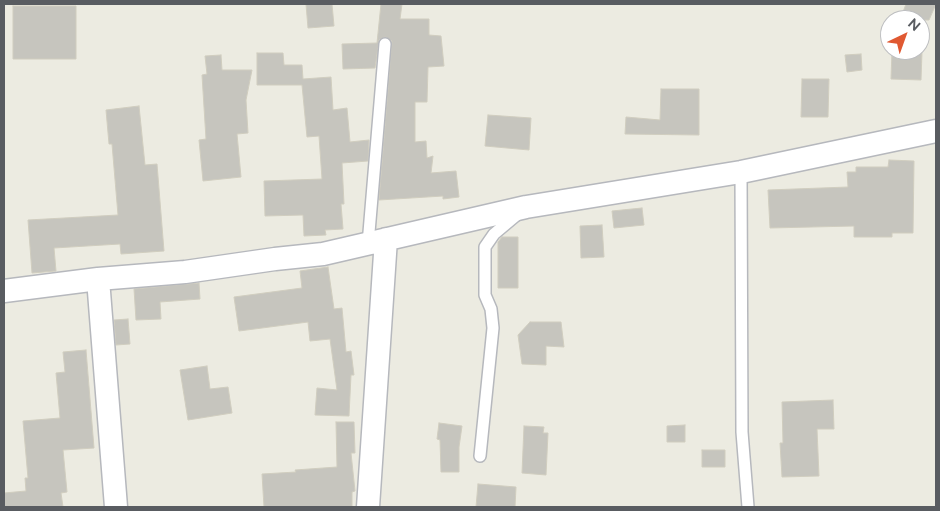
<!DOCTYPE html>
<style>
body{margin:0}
#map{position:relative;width:940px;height:511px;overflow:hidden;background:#ecebe1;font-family:Raleway,sans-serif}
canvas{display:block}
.frame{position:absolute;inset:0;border:5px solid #595c61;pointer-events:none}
.north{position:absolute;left:880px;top:10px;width:50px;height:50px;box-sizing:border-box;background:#fff;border:1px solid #bdbec0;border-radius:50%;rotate:42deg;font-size:14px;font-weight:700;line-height:20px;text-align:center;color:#595c61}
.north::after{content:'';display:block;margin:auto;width:18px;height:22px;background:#e05932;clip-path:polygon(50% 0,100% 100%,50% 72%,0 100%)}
</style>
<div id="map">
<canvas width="940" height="511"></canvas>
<div class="frame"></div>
<div class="north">N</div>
</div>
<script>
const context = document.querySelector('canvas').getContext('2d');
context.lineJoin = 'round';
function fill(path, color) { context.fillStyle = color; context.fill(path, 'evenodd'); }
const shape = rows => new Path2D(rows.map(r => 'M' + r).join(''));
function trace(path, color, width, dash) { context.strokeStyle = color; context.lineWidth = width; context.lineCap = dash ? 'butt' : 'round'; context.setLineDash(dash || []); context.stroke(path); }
const building = shape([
 [306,4,332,4,334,26,308,28,306,4],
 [381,4,402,4,400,19,429,19,429,35,441,36,444,66,428,67,427,102,415,102,415,142,426,141,427,158,433,156,431,173,456,171,459,197,443,199,443,196,379,200,392,41,385,37,379,40,375,68,343,69,342,44,377,43,381,4],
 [906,4,936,4,929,20,900,20,906,4],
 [13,6,76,6,76,59,13,59,13,6],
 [892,51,922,52,921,80,891,79,892,51],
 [257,53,283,53,284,65,302,65,303,79,331,77,333,110,347,108,350,142,369,140,368,161,342,163,344,204,341,204,343,229,325,230,326,235,304,236,303,215,265,216,264,181,322,179,319,136,307,137,302,85,257,85,257,53],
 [861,54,862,70,847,72,845,55,861,54],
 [221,55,222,70,252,70,246,100,248,133,237,134,241,177,203,181,199,140,206,139,202,75,207,74,205,56,221,55],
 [802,79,829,79,828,117,801,117,802,79],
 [661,89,699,89,699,135,625,134,626,117,660,120,661,89],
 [139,106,145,165,157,164,164,251,121,254,120,244,54,248,56,271,32,273,28,220,118,215,112,144,109,144,106,110,139,106],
 [488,115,531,118,529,150,485,146,488,115],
 [889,160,914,161,913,233,892,233,892,237,854,237,854,226,770,228,768,190,848,187,847,172,856,172,856,167,888,167,889,160],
 [642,208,644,225,614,228,612,211,642,208],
 [602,225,604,257,581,258,580,226,602,225],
 [502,237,518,237,518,288,498,288,498,242,502,237],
 [328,267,334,309,342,308,346,352,351,351,354,375,351,375,349,416,315,415,317,388,337,390,330,339,310,341,308,322,239,331,234,297,302,288,300,271,328,267],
 [199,283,200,299,160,302,161,319,136,320,134,289,199,283],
 [128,319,130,344,116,345,114,320,128,319],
 [530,322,561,322,564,347,546,346,546,365,522,364,518,335,530,322],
 [86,350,94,448,63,450,67,492,61,493,63,507,4,507,4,493,26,491,25,478,28,478,23,421,60,418,56,373,65,372,63,352,86,350],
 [207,366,210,389,228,387,232,413,188,420,180,370,207,366],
 [833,400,834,429,817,429,819,476,782,477,780,443,783,443,782,402,833,400],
 [336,422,354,422,355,453,351,453,355,491,352,492,352,507,264,507,262,474,296,472,295,470,337,467,336,422],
 [439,423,462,426,459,447,459,472,441,472,440,440,437,439,439,423],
 [685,425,685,442,667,442,667,426,685,425],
 [524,426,544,427,543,433,548,433,546,475,522,473,524,426],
 [702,450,725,450,725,467,702,467,702,450],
 [478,484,516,487,515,507,476,507,478,484]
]);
fill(building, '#c6c5be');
trace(building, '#d0cdbf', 1);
const lane = shape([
 [741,172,742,432,748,507],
 [368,244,385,44],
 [480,456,493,328,491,309,485,295,485,247,494,234,519,213]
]);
const street = shape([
 [98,279,116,507],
 [4,291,98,279,185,272,275,259,323,254,526,207,741,172,936,131],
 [368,507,386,239]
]);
trace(lane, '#b6b8bd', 14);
trace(street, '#b6b8bd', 25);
trace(lane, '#fff', 11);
trace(street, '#fff', 22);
</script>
